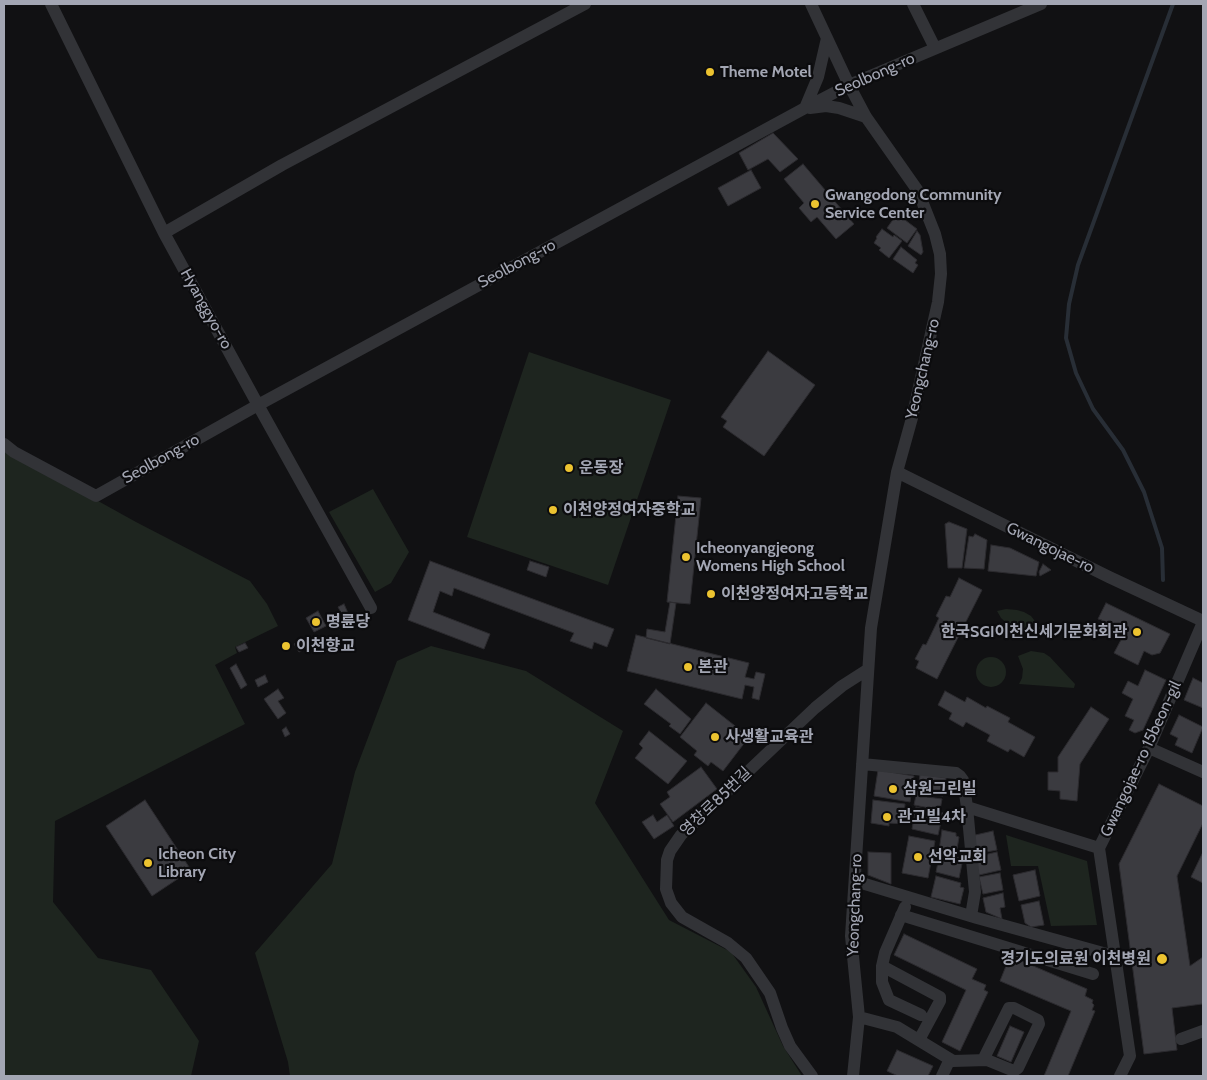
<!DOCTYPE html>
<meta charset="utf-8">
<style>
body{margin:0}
#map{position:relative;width:1207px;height:1080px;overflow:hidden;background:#111113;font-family:Cabin,sans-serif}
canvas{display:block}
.frame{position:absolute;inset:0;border:5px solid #a3a6b3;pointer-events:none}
</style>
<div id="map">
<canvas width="1207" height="1080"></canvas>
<div class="frame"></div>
</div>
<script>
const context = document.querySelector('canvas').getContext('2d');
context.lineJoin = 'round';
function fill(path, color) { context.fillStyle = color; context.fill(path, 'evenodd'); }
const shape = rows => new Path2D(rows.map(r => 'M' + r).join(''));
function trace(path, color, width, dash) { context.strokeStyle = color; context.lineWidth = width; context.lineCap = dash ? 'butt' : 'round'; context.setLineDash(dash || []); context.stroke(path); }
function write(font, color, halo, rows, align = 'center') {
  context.font = font + ' Cabin,"Noto Sans KR",sans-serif'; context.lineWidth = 4.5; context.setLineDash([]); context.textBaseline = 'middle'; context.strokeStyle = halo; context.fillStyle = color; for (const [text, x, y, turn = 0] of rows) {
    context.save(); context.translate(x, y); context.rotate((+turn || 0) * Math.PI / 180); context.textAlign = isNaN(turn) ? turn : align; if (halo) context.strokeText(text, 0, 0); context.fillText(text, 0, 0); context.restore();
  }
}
fill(shape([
 [529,352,671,400,608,585,467,537],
 [4,445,15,455,136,522,250,581,267,604,278,626,235,647,237,653,215,665,245,724,55,821,53,902,98,958,151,970,199,1041,191,1076,4,1076],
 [373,489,409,552,391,583,375,592,329,512],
 [1006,609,1017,610,1024,612,1031,616,1041,629,1029,629,1010,626,1001,618,997,611],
 [431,646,526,671,623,731,595,803,669,920,731,952,756,987,783,1046,802,1076,290,1076,288,1062,255,953,332,864,355,772,397,661],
 [1031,651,1044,653,1050,657,1075,684,1074,688,1019,684,1022,678,1023,669,1018,656],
 '976 672a15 15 0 1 1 30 0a15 15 0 1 1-30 0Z',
 [1006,835,1087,861,1097,925,1051,926,1038,866,1011,866]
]), '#1e251f');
trace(shape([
 [1163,580,1162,548,1144,492,1123,450,1093,409,1076,373,1066,338,1069,304,1078,265,1173,4]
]), '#282e36', 4);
const building = shape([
 [773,133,798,159,780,172,768,159,748,170,739,153,773,133],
 [803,164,854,224,836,239,817,217,811,222,799,208,804,203,784,179,803,164],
 [751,170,761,188,728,206,718,188,751,170],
 [897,214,917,229,907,243,887,228,897,214],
 [882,229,893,237,894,235,902,241,889,258,879,250,881,248,874,243,877,238,876,237,882,229],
 [917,231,920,235,923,252,921,255,908,246,917,231],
 [901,247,917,260,915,263,918,265,913,273,893,259,901,247],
 [768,351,815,385,764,456,723,427,727,421,721,417,768,351],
 [678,496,701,498,690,604,667,602,678,496],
 [949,522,967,529,962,568,948,568,945,524,949,522],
 [975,534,987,540,984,569,964,568,969,536,973,537,975,534],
 [991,545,1010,548,1039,562,1036,576,988,571,991,545],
 [430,561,614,629,607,647,594,642,592,649,570,641,574,633,454,588,452,596,440,591,433,612,490,634,484,649,408,620,430,561],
 [530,561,549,567,546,577,527,570,530,561],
 [1043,564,1051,570,1040,576,1039,572,1043,564],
 [959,578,982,590,937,679,916,668,919,661,915,659,923,644,926,645,939,618,936,616,946,596,950,597,959,578],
 [670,602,676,603,670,644,646,638,647,629,665,632,670,602],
 [1106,603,1170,634,1160,653,1152,655,1144,651,1138,665,1114,653,1122,638,1099,627,1102,620,1098,619,1106,603],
 [344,604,348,613,343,616,338,607,344,604],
 [318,611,326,626,314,632,306,618,318,611],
 [636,635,749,663,745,677,754,679,756,672,765,674,759,700,752,698,754,687,745,685,742,699,627,671,636,635],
 [298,641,303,650,299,652,294,644,298,641],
 [245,643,248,648,239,652,236,647,245,643],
 [236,664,247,685,241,689,230,668,236,664],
 [1145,670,1166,680,1143,730,1135,733,1129,730,1134,720,1125,716,1133,699,1122,693,1128,681,1138,686,1145,670],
 [265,675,268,682,258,687,255,680,265,675],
 [1193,678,1203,683,1203,708,1184,700,1193,678],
 [278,689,284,698,278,701,286,713,278,719,264,699,278,689],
 [656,689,691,719,680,734,669,726,671,724,644,704,656,689],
 [945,691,965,702,967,697,986,708,987,706,1010,718,1008,722,1035,737,1024,757,1010,749,1008,752,987,741,990,735,966,722,963,727,949,719,952,713,938,705,945,691],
 [706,703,749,737,723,771,711,762,708,766,694,755,697,751,680,737,706,703],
 [1091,707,1109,719,1080,764,1077,801,1060,799,1060,791,1048,790,1048,772,1058,772,1058,757,1091,707],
 [1179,715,1203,727,1192,753,1175,745,1178,738,1170,734,1179,715],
 [286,727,290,734,285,737,282,730,286,727],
 [649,731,687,761,668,784,635,758,643,748,639,744,649,731],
 [701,767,717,789,673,822,660,804,670,797,667,792,701,767],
 [878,770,914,776,910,802,874,796,878,770],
 [920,774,946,778,943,796,929,794,931,786,919,784,920,774],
 [1159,784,1203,806,1203,823,1177,876,1190,966,1203,957,1203,1006,1202,1004,1172,1008,1177,1050,1144,1054,1119,864,1159,784],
 [918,786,929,788,927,797,942,799,940,810,914,805,918,786],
 [145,800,191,870,152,896,106,826,145,800],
 [873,800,905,804,903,824,889,823,889,826,871,823,873,800],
 [916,807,943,813,938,835,912,829,916,807],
 [653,815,657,822,667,815,674,826,654,839,642,822,653,815],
 [942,830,956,833,956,836,959,837,957,849,954,849,954,853,939,851,942,830],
 [993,831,997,850,975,854,971,836,993,831],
 [909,836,935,841,928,878,902,873,909,836],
 [868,852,891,853,891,884,868,875,868,852],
 [997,852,1001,870,979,875,975,857,997,852],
 [1203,852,1203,883,1191,877,1203,852],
 [940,853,963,859,959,878,936,872,940,853],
 [1035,870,1040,896,1019,901,1013,875,1035,870],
 [1000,873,1003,890,983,894,979,877,1000,873],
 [936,876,961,883,960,887,964,888,960,904,931,897,936,876],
 [1003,893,1005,907,1000,908,1002,919,986,912,983,898,1003,893],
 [1039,901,1044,925,1031,927,1025,923,1021,905,1039,901],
 [904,934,977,969,972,979,986,985,984,990,988,992,960,1051,942,1042,966,990,894,955,904,934],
 [1010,956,1087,989,1085,996,1093,1000,1092,1003,1094,1005,1092,1010,1095,1011,1068,1076,1044,1076,1071,1011,1000,981,1010,956],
 [1010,1026,1024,1032,1011,1062,997,1056,1010,1026],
 [897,1050,933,1066,928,1076,898,1076,887,1071,897,1050]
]);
fill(building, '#3b3b40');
trace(building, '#2c2b2f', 1);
trace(shape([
 [51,4,164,233,258,405,371,608],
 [811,4,849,85,866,117,918,191,935,234,940,254,941,274,938,302,912,418,897,472,871,628,851,936,859,1017,853,1076],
 [913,4,935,48],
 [805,108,818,77,827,38],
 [810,108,826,106,839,108,866,117],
 [164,233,282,165,585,4],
 [4,444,14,452,96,496,258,405,805,108,849,85,1041,4],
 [897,472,1109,577,1203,621],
 [1149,748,1203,772],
 [862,764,956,773,960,776,963,780,967,807,975,892,971,916],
 [967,807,1099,848],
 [855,881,977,918,1114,956],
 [905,907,885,953,882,966,940,997,940,1001,919,1040],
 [901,915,1093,974],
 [882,966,882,982,889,1000,921,1015],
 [859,1017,897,1027,953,1061,987,1060,1014,1071,1018,1068,1039,1024,1038,1020,1014,1008,1009,1008,983,1060],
 [1181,1039,1203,1031],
 [812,1076,790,1046,782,1028,770,993,746,958,728,943,682,917,671,903,666,889,667,860,670,851,681,835,815,708,842,686,867,670],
 [942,1076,950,1059],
 [1120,1076,1130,1056,1099,848,1149,748,1203,622]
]), '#323337', 12);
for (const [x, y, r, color] of [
 [710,72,5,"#ecc330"],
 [815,204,5,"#ecc330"],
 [569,468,5,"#ecc330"],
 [553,510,5,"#ecc330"],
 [686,557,5,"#ecc330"],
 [711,594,5,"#ecc330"],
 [316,622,5,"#ecc330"],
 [1137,632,5,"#ecc330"],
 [286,646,5,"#ecc330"],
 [688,667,5,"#ecc330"],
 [715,737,5,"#ecc330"],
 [893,789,5,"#ecc330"],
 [887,817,5,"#ecc330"],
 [918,857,5,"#ecc330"],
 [148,863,5,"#ecc330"],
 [1162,959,6,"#ecc330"]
]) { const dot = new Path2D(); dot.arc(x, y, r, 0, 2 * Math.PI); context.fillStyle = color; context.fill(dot); trace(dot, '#0c0c0e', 2); }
write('bold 16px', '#a3a6b3', '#0c0c0e', [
 ["Theme Motel",720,72],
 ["Gwangodong Community",825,195],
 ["Service Center",825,213],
 ["운동장",579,468],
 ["이천양정여자중학교",563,510],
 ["Icheonyangjeong",696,548],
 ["Womens High School",696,566],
 ["이천양정여자고등학교",721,594],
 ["명륜당",326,622],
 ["한국SGI이천신세기문화회관",1127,632,"right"],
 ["이천향교",296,646],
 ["본관",698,667],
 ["사생활교육관",725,737],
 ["삼원그린빌",903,789],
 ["관고빌4차",897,817],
 ["Icheon City",158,854],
 ["Library",158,872],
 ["선악교회",928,857],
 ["경기도의료원 이천병원",1151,959,"right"]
], 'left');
write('16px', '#a3a6b3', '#0c0c0e', [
 ["Seolbong-ro",875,75,-24],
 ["Seolbong-ro",517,264,-28],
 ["Hyanggyo-ro",206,309,61],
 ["Yeongchang-ro",923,369,-77],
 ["Seolbong-ro",161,459,-29],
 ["Gwangojae-ro",1050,548,26],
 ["Gwangojae-ro 15beon-gil",1141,759,-65],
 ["영창로85번길",716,802,-44],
 ["Yeongchang-ro",855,905,-88]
]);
</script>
